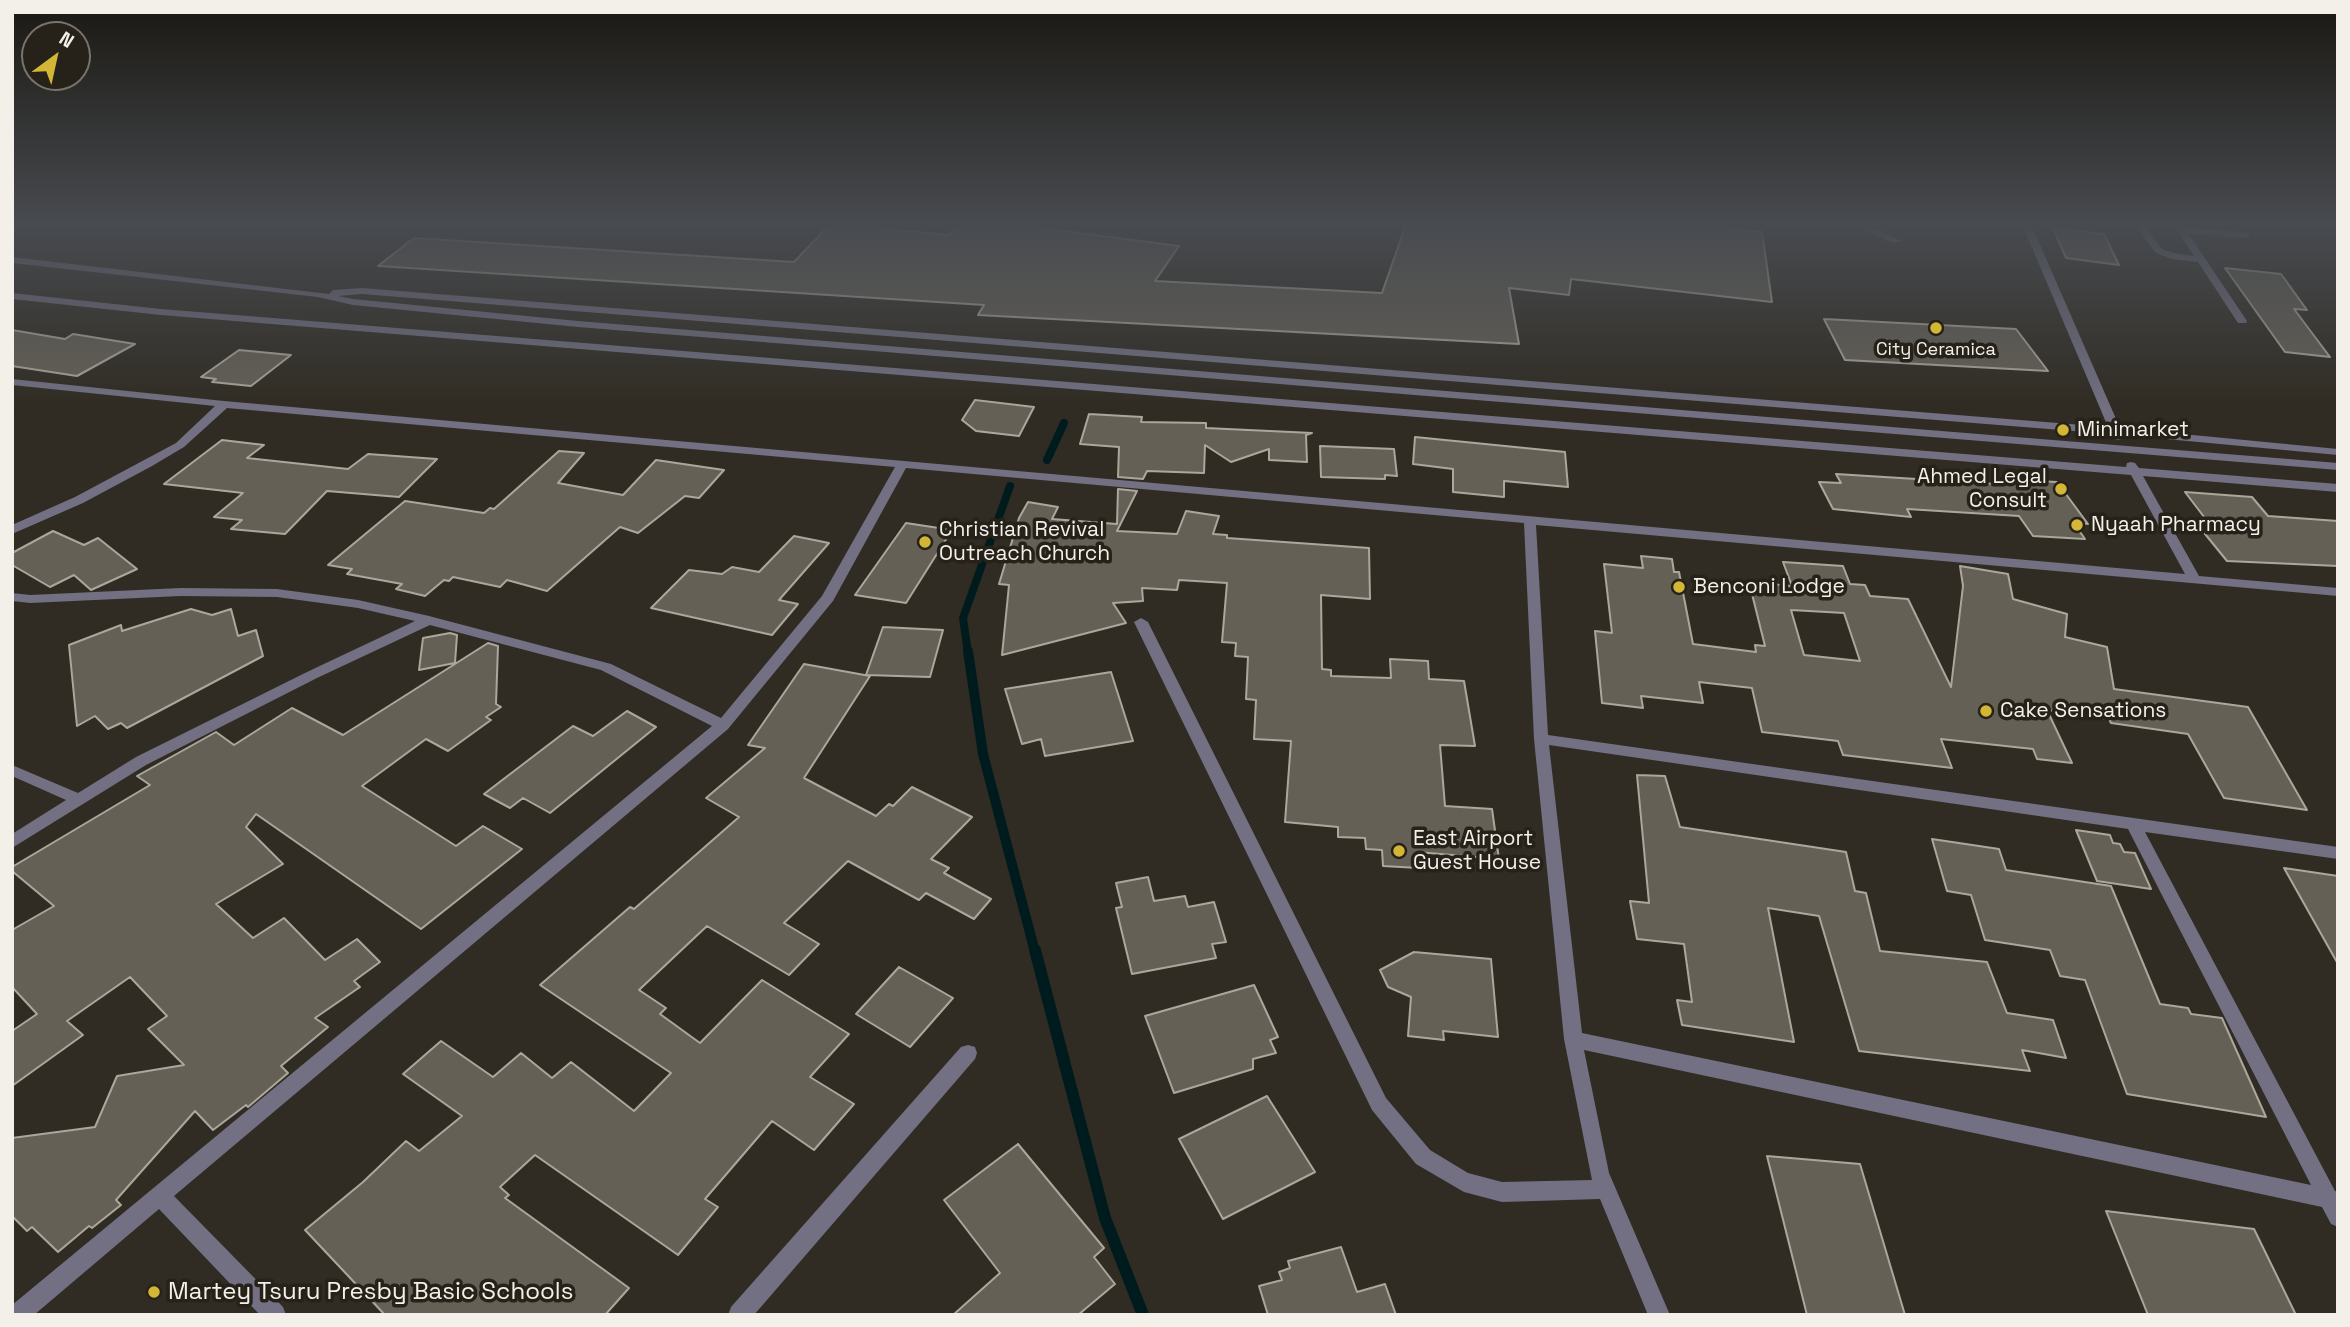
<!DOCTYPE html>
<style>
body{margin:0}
#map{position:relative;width:2350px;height:1327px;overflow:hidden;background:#302c23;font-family:"Space Grotesk",sans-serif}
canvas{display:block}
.frame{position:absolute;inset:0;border:14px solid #f3f0ea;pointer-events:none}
.north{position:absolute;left:21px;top:21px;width:70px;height:70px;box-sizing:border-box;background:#262219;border:2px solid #78746d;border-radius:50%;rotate:33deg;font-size:19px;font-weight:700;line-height:28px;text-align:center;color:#f3f0ea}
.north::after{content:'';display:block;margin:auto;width:24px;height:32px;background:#d3b635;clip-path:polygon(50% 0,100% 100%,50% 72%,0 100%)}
</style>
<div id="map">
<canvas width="2350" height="1327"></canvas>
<div class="frame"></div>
<div class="north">N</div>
</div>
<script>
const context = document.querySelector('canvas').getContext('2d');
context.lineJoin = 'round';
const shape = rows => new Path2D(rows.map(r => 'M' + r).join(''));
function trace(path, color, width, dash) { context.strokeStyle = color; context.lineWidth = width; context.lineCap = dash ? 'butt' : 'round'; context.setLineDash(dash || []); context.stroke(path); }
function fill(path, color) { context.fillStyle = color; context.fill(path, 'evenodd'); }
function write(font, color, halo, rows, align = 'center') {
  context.font = font + ' "Space Grotesk",sans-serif'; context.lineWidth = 7; context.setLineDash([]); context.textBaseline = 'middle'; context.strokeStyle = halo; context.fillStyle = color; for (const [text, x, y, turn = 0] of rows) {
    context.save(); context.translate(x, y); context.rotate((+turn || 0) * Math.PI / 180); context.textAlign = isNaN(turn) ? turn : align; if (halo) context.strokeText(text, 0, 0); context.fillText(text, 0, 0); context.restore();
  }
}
trace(shape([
 [1047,460,1064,423],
 [968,653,963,618,1010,486]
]), '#001b1d', 8);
trace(shape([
 [968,651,983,754,1035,952]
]), '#001b1d', 10);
trace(shape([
 [1035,950,1105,1218,1143,1315]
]), '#001b1d', 12);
const building = shape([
 [830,224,891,224,886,229,949,235,958,224,1011,224,1179,246,1155,281,1382,293,1406,224,1693,224,1762,232,1772,302,1571,279,1569,295,1509,288,1519,344,978,315,984,305,378,266,414,238,794,262,830,224],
 [2053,228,2104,234,2119,265,2066,258,2053,228],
 [2225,268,2281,274,2307,310,2294,309,2330,357,2285,352,2225,268],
 [1824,319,2016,329,2048,371,1845,360,1824,319],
 [12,330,65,339,73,334,135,344,77,376,12,366,12,330],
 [239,350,291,355,251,386,212,382,216,379,201,377,239,350],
 [975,400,1034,407,1019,436,976,431,962,420,975,400],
 [1089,414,1142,417,1141,422,1206,423,1206,428,1312,433,1306,435,1307,462,1269,460,1269,449,1231,462,1205,445,1204,473,1147,471,1143,479,1118,477,1119,447,1080,444,1089,414],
 [1415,437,1565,452,1568,487,1504,481,1504,497,1453,492,1453,469,1413,464,1415,437],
 [222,440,264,445,247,458,348,469,368,454,437,459,399,497,327,491,285,534,231,529,242,520,214,517,243,493,164,484,222,440],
 [1320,446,1394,449,1397,476,1385,475,1385,479,1321,477,1320,446],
 [559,451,584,453,558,483,623,495,656,460,724,470,699,498,685,496,638,533,620,527,547,591,507,580,500,587,453,577,449,581,444,580,425,596,396,589,402,584,347,574,352,569,328,565,405,501,484,513,490,508,494,509,559,451],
 [1836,474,1997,484,1994,479,2057,482,2088,524,2073,522,2085,539,2033,536,2019,516,1907,509,1911,517,1833,509,1819,482,1841,483,1836,474],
 [1118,489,1137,491,1117,531,1177,534,1186,511,1219,516,1213,534,1227,535,1227,538,1369,548,1370,599,1321,595,1322,669,1331,670,1331,676,1391,678,1390,659,1428,661,1429,679,1464,681,1475,746,1440,745,1445,806,1492,809,1499,859,1417,852,1418,868,1383,866,1382,850,1366,849,1365,838,1338,837,1338,827,1285,822,1291,741,1254,739,1256,700,1246,699,1248,657,1235,656,1236,643,1222,642,1227,583,1179,580,1177,590,1142,588,1143,601,1113,603,1126,623,1002,655,1009,585,999,584,1019,518,1028,502,1058,507,1052,519,1117,524,1118,489],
 [2185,492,2252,497,2268,516,2338,521,2338,566,2227,561,2201,529,2214,530,2185,492],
 [906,523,952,530,906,603,855,595,906,523],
 [53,531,84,545,98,538,137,569,91,590,74,575,50,587,12,565,12,553,53,531],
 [794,536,829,543,779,600,798,604,772,635,651,608,689,570,722,574,732,567,759,572,794,536],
 [1641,556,1672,559,1674,572,1679,572,1693,644,1756,652,1755,645,1765,646,1749,582,1792,586,1783,562,1843,566,1850,584,1865,585,1870,596,1908,599,1951,687,1963,586,1960,566,2008,574,2013,599,2067,614,2065,637,2107,647,2114,689,2248,707,2307,810,2224,798,2188,734,2111,723,2109,719,2047,710,2072,763,2037,759,2033,749,1941,739,1952,768,1843,755,1838,741,1762,732,1752,688,1699,682,1703,703,1641,696,1643,708,1602,703,1595,631,1612,633,1604,564,1643,568,1641,556],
 [1791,610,1844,613,1860,661,1804,655,1791,610],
 [191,609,212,615,231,609,238,636,256,630,263,656,127,728,121,723,108,729,95,716,77,726,69,645,121,625,122,631,191,609],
 [883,627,943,630,930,677,866,675,883,627],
 [450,633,457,635,455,663,419,670,423,638,450,633],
 [488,643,498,646,496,704,501,707,486,717,491,720,448,751,426,739,362,786,456,846,483,826,522,849,421,929,256,814,246,827,283,864,216,904,253,938,284,918,325,960,357,939,380,962,354,981,360,987,315,1018,328,1027,281,1066,288,1073,248,1107,246,1105,213,1130,195,1111,116,1200,121,1205,92,1228,89,1226,58,1252,32,1227,27,1231,12,1216,12,1138,95,1127,117,1076,184,1065,148,1029,167,1016,130,977,67,1021,83,1035,12,1086,12,1031,37,1014,12,987,12,930,54,906,12,871,12,867,150,785,137,776,216,732,234,745,292,708,343,735,488,643],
 [804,664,870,676,804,778,876,816,889,804,893,806,912,787,972,817,931,859,949,868,944,873,991,899,974,919,926,893,919,900,848,861,784,923,819,944,789,975,707,926,639,990,666,1008,660,1014,700,1043,762,980,849,1034,810,1077,854,1104,814,1150,772,1121,705,1199,718,1207,678,1255,535,1155,500,1187,509,1195,505,1198,629,1288,605,1315,385,1315,305,1230,363,1182,406,1141,419,1151,462,1116,403,1074,441,1041,493,1077,521,1053,552,1078,571,1062,634,1111,671,1073,540,985,630,907,634,909,739,817,706,798,765,748,748,745,804,664],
 [1111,672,1133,741,1045,756,1041,739,1022,744,1005,689,1111,672],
 [627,711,656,727,550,813,523,798,510,808,484,794,573,726,593,736,627,711],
 [1637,775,1665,776,1680,827,1846,852,1855,891,1866,893,1880,951,1987,962,2007,1013,2053,1020,2066,1058,2022,1050,2030,1071,1859,1051,1819,916,1768,908,1794,1042,1682,1025,1677,1000,1692,1002,1684,944,1637,939,1630,901,1649,903,1637,775],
 [2076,830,2110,835,2113,843,2120,844,2124,852,2135,853,2151,889,2097,881,2076,830],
 [1932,839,1999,849,2006,870,2111,886,2160,1004,2188,1008,2191,1014,2222,1018,2266,1117,2127,1094,2085,980,2060,976,2050,950,1985,940,1971,895,1947,891,1932,839],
 [2284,868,2338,876,2338,964,2284,868],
 [1148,877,1154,901,1185,896,1188,907,1214,902,1226,942,1212,944,1216,958,1132,974,1116,908,1122,907,1116,883,1148,877],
 [1414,952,1491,959,1498,1037,1443,1031,1444,1040,1408,1036,1411,997,1388,987,1380,970,1414,952],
 [899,967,953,998,910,1047,856,1014,899,967],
 [1254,985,1278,1037,1270,1040,1276,1053,1253,1059,1253,1069,1174,1093,1145,1016,1254,985],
 [1267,1096,1315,1172,1223,1219,1179,1139,1267,1096],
 [1018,1144,1104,1248,1094,1257,1115,1284,1078,1315,953,1315,1000,1273,944,1200,1018,1144],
 [1767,1156,1860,1164,1905,1315,1807,1315,1767,1156],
 [2106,1211,2254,1229,2296,1315,2148,1315,2106,1211],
 [1341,1247,1357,1292,1385,1284,1396,1315,1268,1315,1259,1286,1282,1280,1279,1272,1290,1268,1288,1261,1341,1247]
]);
fill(building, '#656056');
trace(building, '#aba79b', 2);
fill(shape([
 [1852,224,1864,224,1901,241,1894,243,1852,224],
 [2134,224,2143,224,2162,249,2174,253,2194,256,2173,224,2182,224,2184,227,2249,233,2249,237,2246,238,2188,233,2247,321,2246,323,2238,323,2198,262,2172,259,2156,253,2134,224]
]), '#727082');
fill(shape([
 [2022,224,2031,224,2120,428,2338,449,2338,455,2123,435,2122,439,2118,440,2114,439,2111,434,362,294,338,296,353,299,578,321,2338,463,2338,470,578,327,353,305,318,297,12,263,12,257,329,294,333,290,362,288,2108,427,2022,224],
 [12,293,161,309,2126,467,2127,463,2131,462,2135,463,2139,468,2338,484,2338,492,2143,476,2199,576,2338,588,2338,596,1536,525,1548,735,2338,847,2338,859,2145,832,2335,1191,2338,1192,2338,1227,2331,1224,2322,1207,1584,1050,1609,1173,1670,1315,1648,1315,1600,1199,1502,1202,1464,1192,1416,1164,1372,1110,1134,622,1141,618,1148,622,1386,1098,1430,1150,1468,1173,1502,1182,1592,1180,1564,1039,1534,739,1524,523,906,468,833,601,728,729,174,1196,283,1307,286,1315,260,1315,159,1209,34,1315,12,1315,12,1305,712,726,601,670,430,625,317,678,146,765,12,848,12,834,66,800,12,776,12,765,78,793,136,757,307,672,415,621,358,608,277,597,181,596,30,603,12,601,12,593,30,595,181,588,277,589,358,600,429,616,611,664,721,718,822,596,895,467,227,408,184,447,152,466,83,503,12,534,12,525,75,497,176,443,215,406,12,385,12,379,224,401,2185,574,2131,475,161,315,12,299,12,293],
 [1549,745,2128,829,2311,1185,1582,1033,1549,745],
 [968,1045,975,1047,977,1053,975,1059,754,1315,728,1315,731,1307,961,1047,968,1045]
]), '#727082');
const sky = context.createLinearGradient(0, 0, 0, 410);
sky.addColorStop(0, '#1a1813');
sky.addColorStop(0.55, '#484b50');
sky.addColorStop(1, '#484b5000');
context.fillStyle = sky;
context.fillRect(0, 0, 2350, 410);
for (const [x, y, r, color] of [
 [1936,328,7,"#d3b635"],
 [2063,430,7,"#d3b635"],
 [2061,489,7,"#d3b635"],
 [2077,525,7,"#d3b635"],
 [925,542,7,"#d3b635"],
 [1679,587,7,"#d3b635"],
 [1986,711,7,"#d3b635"],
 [1399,851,7,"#d3b635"],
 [154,1292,7,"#d3b635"]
]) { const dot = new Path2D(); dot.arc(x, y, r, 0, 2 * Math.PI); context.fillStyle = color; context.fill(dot); trace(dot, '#262219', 2.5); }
write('18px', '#f3f0ea', '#262219', [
 ["City Ceramica",1936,350]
]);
write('21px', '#f3f0ea', '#262219', [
 ["Minimarket",2077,430],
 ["Ahmed Legal",2047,477,"right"],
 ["Consult",2047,501,"right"],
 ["Nyaah Pharmacy",2091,525],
 ["Christian Revival",939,530],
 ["Outreach Church",939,554],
 ["Benconi Lodge",1693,587],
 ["Cake Sensations",2000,711],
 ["East Airport",1413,839],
 ["Guest House",1413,863]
], 'left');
write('24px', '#f3f0ea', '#262219', [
 ["Martey Tsuru Presby Basic Schools",168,1292]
], 'left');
</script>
